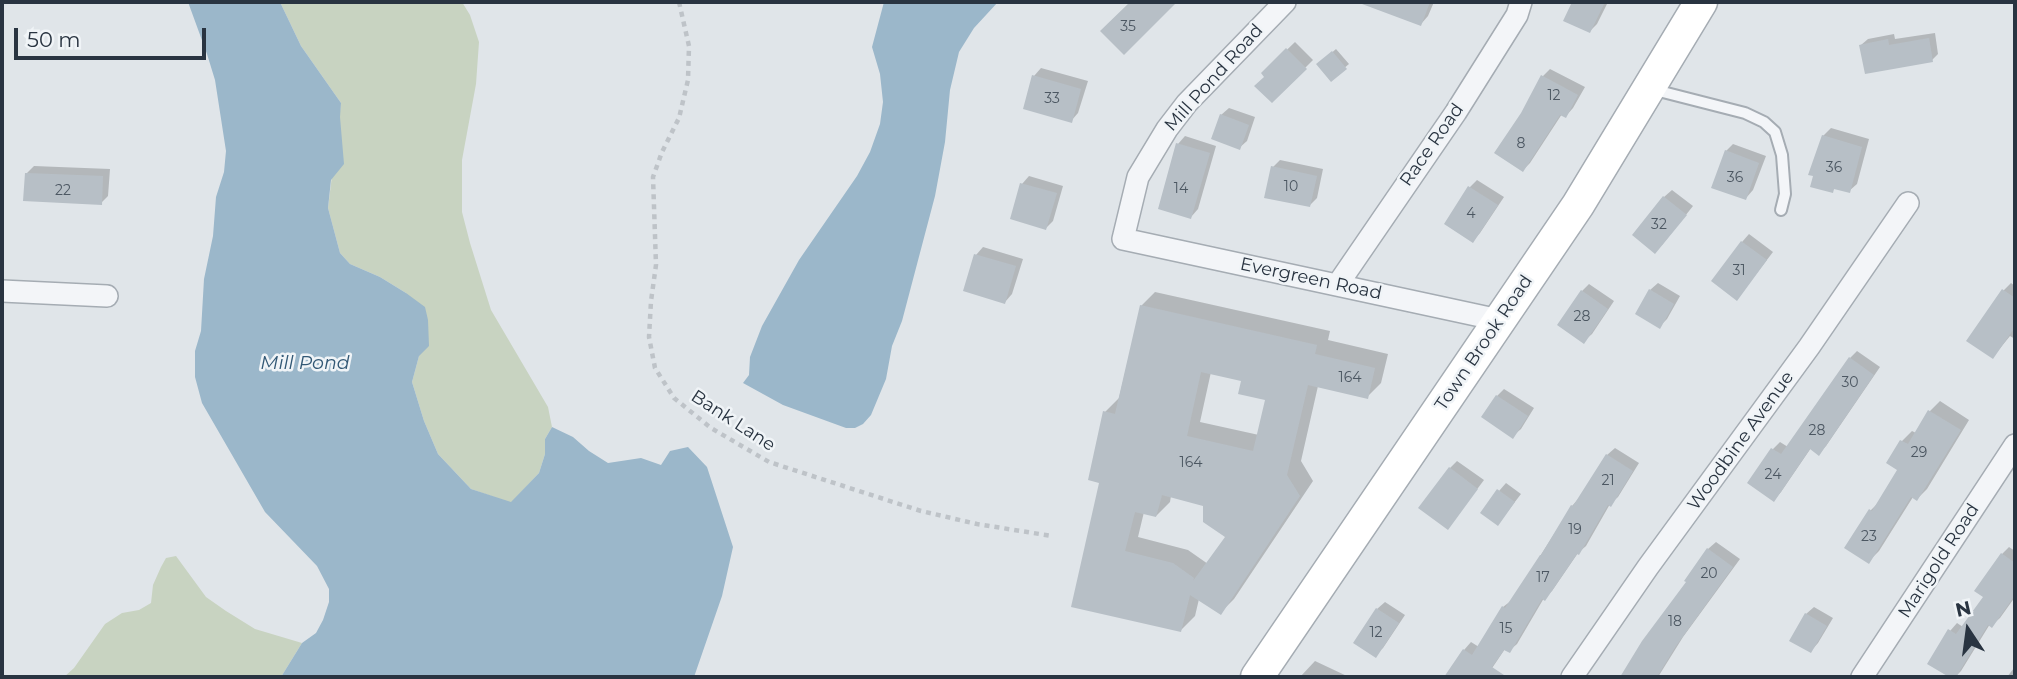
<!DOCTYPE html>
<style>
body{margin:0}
#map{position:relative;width:2017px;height:679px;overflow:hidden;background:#e0e5e9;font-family:Montserrat,sans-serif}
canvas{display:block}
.frame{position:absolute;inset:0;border:4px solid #293441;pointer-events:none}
.north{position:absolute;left:1933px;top:595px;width:70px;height:70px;-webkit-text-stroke:5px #f0f4f7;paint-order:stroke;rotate:347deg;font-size:19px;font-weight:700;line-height:28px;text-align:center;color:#293441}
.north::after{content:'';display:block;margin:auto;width:24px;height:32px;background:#293441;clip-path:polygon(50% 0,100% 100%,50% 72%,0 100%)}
.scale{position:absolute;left:14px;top:28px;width:192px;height:32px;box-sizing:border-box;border:4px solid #293441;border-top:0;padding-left:9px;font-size:21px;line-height:24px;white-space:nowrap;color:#293441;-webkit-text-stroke:5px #f0f4f7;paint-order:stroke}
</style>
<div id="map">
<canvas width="2017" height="679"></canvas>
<div class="frame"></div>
<div class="north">N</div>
<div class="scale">50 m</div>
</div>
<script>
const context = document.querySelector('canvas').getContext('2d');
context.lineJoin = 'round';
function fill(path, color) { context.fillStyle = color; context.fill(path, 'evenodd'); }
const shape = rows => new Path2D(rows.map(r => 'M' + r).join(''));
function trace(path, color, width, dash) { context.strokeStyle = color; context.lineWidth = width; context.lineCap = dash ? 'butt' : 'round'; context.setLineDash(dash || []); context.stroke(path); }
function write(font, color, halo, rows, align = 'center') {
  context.font = font + ' Montserrat,sans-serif'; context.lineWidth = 5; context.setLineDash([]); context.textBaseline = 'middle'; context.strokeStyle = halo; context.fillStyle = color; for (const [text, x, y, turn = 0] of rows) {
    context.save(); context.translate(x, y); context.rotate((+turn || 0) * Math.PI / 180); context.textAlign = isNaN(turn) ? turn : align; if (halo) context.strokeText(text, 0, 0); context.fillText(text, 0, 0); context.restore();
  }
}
fill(shape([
 [280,2,462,2,470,15,479,42,476,84,462,160,462,212,470,243,491,310,548,407,552,427,545,439,545,454,539,473,511,503,471,489,438,454,424,421,412,382,419,356,406,293,380,277,350,264,340,253,328,208,341,103,301,46],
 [176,556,206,597,226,611,255,629,302,643,281,677,64,677,74,668,105,624,122,613,139,610,151,603,153,585,161,567,166,558]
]), '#c8d3c1');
fill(shape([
 [188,2,280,2,301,46,341,103,340,117,344,164,331,180,328,208,340,253,350,264,380,277,406,293,425,307,428,320,429,346,419,356,412,382,424,421,438,454,471,489,511,502,539,473,545,454,545,439,552,427,573,437,589,451,608,463,641,458,661,465,670,451,688,447,707,467,733,547,722,596,694,677,281,677,302,643,316,633,323,620,329,602,329,589,317,566,265,512,202,403,195,377,195,351,201,331,204,279,213,236,216,197,224,172,226,151,215,80,207,54],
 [884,2,998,2,974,28,959,52,950,90,945,142,935,196,902,321,892,346,886,379,871,415,863,424,855,428,846,428,783,405,743,383,749,375,750,357,762,326,799,260,857,176,870,152,880,124,883,102,880,74,872,47]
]), '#9bb7ca');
fill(shape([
 [1385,2,1434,2,1428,16,1421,24,1382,10],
 [1574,2,1608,2,1597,24,1590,31,1565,20],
 [1935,33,1938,54,1932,60,1861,45,1868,39,1894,34,1895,39],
 [1295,42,1313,60,1272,101,1266,77,1263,73],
 [1336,49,1349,64,1331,79,1319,64],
 [1041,68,1088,81,1078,113,1071,121,1034,76],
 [1550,69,1585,87,1573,108,1566,116,1562,114,1530,163,1523,170,1523,114,1543,76],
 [1229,108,1255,117,1247,141,1239,148,1221,115],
 [1831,128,1869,139,1857,184,1849,191,1836,187,1832,191,1823,136],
 [1185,136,1216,146,1198,209,1191,217,1178,144],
 [1733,144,1766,156,1753,190,1746,198,1726,151],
 [1280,160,1323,169,1317,198,1310,205,1273,167],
 [34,166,110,169,108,196,101,203,26,174],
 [1029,176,1063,186,1053,221,1046,228,1022,184],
 [1477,180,1504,197,1480,233,1473,241,1446,223,1470,187],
 [1672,190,1693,206,1662,245,1664,197],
 [1749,234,1773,252,1737,299,1742,242],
 [983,247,1023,259,1012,294,1005,302,976,255],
 [1658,283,1680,296,1667,319,1660,326,1650,290],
 [2011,283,2015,286,2015,339,2010,336,1993,357,1969,340,2004,290],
 [1589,284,1614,301,1592,334,1584,341,1582,291],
 [1155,292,1330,331,1328,340,1388,354,1381,383,1367,397,1318,386,1301,461,1313,481,1234,599,1220,613,1199,599,1195,616,1181,630,1073,606,1102,481,1105,412,1119,398,1141,306],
 [1211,372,1243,379,1267,399,1259,435,1200,422],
 [1171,496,1204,505,1228,537,1208,564,1188,550,1138,537,1144,512,1156,516,1170,502],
 [1857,351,1880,367,1826,446,1819,453,1811,448,1781,492,1774,500,1750,483,1773,449,1780,442,1788,447,1850,358],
 [1504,389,1534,408,1521,429,1513,436,1497,396],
 [1940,401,1969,420,1927,489,1917,499,1913,497,1879,551,1869,561,1870,511,1880,501,1900,470,1888,462,1902,441,1912,431,1916,433,1930,411],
 [1615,448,1639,463,1618,497,1610,504,1586,546,1578,553,1552,591,1544,598,1517,644,1509,651,1505,649,1486,677,1446,677,1464,650,1471,642,1479,647,1503,607,1512,600,1572,506,1579,498,1607,455],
 [1457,461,1484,480,1448,528,1450,468],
 [1506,483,1521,494,1498,524,1499,491],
 [1716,542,1740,559,1683,637,1658,677,1621,677,1644,642,1688,582,1708,549],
 [2009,547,2015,551,2015,597,2000,618,1992,625,1990,624,1961,671,1955,677,1952,677,1930,664,1950,631,1957,623,1963,627,1985,597,2002,554],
 [1385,602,1405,615,1383,648,1375,655,1377,609],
 [1814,607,1833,618,1818,643,1811,651,1806,614],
 [1315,661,1349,677,1300,677],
 [2015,667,2015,677,2007,677,2014,668]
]), '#0003');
fill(shape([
 [1130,2,1177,2,1124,55,1100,31],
 [1363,2,1430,2,1421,26,1362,4],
 [1572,2,1605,2,1590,33,1563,21],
 [1929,38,1933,62,1865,74,1859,45,1888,39,1889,45],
 [1286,48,1307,69,1272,103,1254,86,1264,77,1261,73],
 [1332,51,1347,69,1331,82,1316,64],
 [1032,75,1081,89,1072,123,1023,109],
 [1541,75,1578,95,1566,118,1560,115,1523,172,1494,153,1521,113],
 [1220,114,1249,125,1240,150,1211,139],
 [1822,135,1862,147,1850,193,1834,189,1833,193,1810,187,1813,176,1808,175],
 [1176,143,1210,153,1191,219,1158,209],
 [1725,150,1759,163,1746,200,1711,188],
 [1271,166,1317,176,1310,207,1264,198],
 [25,173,103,176,102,205,23,201],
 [1020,183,1057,193,1046,230,1010,219],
 [1468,186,1498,205,1473,243,1444,224],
 [1663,196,1687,215,1655,254,1632,235],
 [1741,241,1767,260,1737,301,1711,281],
 [974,254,1016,266,1005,304,963,291],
 [1649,289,1674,304,1660,329,1635,314],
 [2002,289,2015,298,2015,327,1993,359,1966,341],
 [1581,290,1608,309,1584,344,1557,325],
 [1140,305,1317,345,1315,354,1375,368,1368,399,1308,385,1287,475,1300,496,1221,615,1190,595,1181,632,1071,607,1099,483,1088,480,1103,411,1115,414],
 [1201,372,1241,381,1238,394,1265,400,1253,451,1187,436],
 [1162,495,1203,506,1203,522,1225,537,1193,581,1194,578,1173,563,1125,551,1135,512,1156,517],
 [1849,357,1874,375,1819,456,1810,449,1774,502,1747,483,1771,448,1781,454],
 [1496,395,1528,416,1513,439,1481,417],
 [1928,410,1961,430,1917,501,1911,497,1869,564,1844,548,1869,509,1872,511,1897,470,1886,463,1900,440,1908,444],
 [1606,454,1633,471,1611,507,1608,505,1579,555,1577,554,1545,601,1542,599,1510,653,1504,650,1492,667,1507,677,1444,677,1463,649,1472,655,1502,606,1505,608,1540,555,1541,555,1571,505,1573,506],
 [1449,467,1478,489,1448,530,1418,508],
 [1497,489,1515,502,1498,526,1480,513],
 [1707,548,1733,567,1676,646,1657,677,1620,677,1642,641,1686,582,1684,581],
 [2001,553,2015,563,2015,595,1992,628,1988,625,1956,677,1949,677,1927,664,1948,629,1956,634,1983,597,1974,591],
 [1376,608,1399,623,1376,658,1353,643],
 [1805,613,1827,626,1811,653,1789,641]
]), '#b7bfc6');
const lane = shape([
 [1651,89,1745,113,1764,122,1775,132,1782,155,1785,194,1781,210]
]);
const street = shape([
 [1285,2,1187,103,1167,129,1138,177,1123,239,1499,320],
 [1338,284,1456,112,1517,15,1521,2],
 [2,291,107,296],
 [1572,677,1648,567,1809,347,1908,203],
 [1862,677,2015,445]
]);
const secondary = shape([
 [1257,677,1578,205,1701,2]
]);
trace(lane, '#a5acb3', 14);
trace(street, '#a5acb3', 24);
trace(secondary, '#a5acb3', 35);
trace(shape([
 [679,2,689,46,688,80,679,118,662,152,653,177,656,265,651,301,649,337,655,368,674,398,711,428,769,462,921,511,977,524,1052,536]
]), '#bec3c8', 4.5, [5, 5]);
trace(lane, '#f3f5f8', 10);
trace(street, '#f3f5f8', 21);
trace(secondary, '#fff', 32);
write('14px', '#4c5762', null, [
 ["35",1128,27],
 ["12",1554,96],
 ["33",1052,99],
 ["8",1521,144],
 ["36",1834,168],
 ["36",1735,178],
 ["10",1291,187],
 ["14",1181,189],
 ["22",63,191],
 ["4",1471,214],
 ["32",1659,225],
 ["31",1739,271],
 ["28",1582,317],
 ["164",1350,378],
 ["30",1850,383],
 ["28",1817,431],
 ["29",1919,453],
 ["164",1191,463],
 ["24",1773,475],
 ["21",1608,481],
 ["19",1575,530],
 ["23",1869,537],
 ["20",1709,574],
 ["17",1543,578],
 ["18",1675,622],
 ["15",1506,629],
 ["12",1376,633]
]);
write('18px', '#293441', '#f0f4f7', [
 ["Mill Pond Road",1214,78,-48],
 ["Race Road",1432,145,-55],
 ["Evergreen Road",1311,279,12],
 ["Town Brook Road",1484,343,-56],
 ["Bank Lane",733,421,33],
 ["Woodbine Avenue",1741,441,-54],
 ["Marigold Road",1939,561,-57]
]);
write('italic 19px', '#325875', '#f0f4f7', [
 ["Mill Pond",305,363]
]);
</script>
